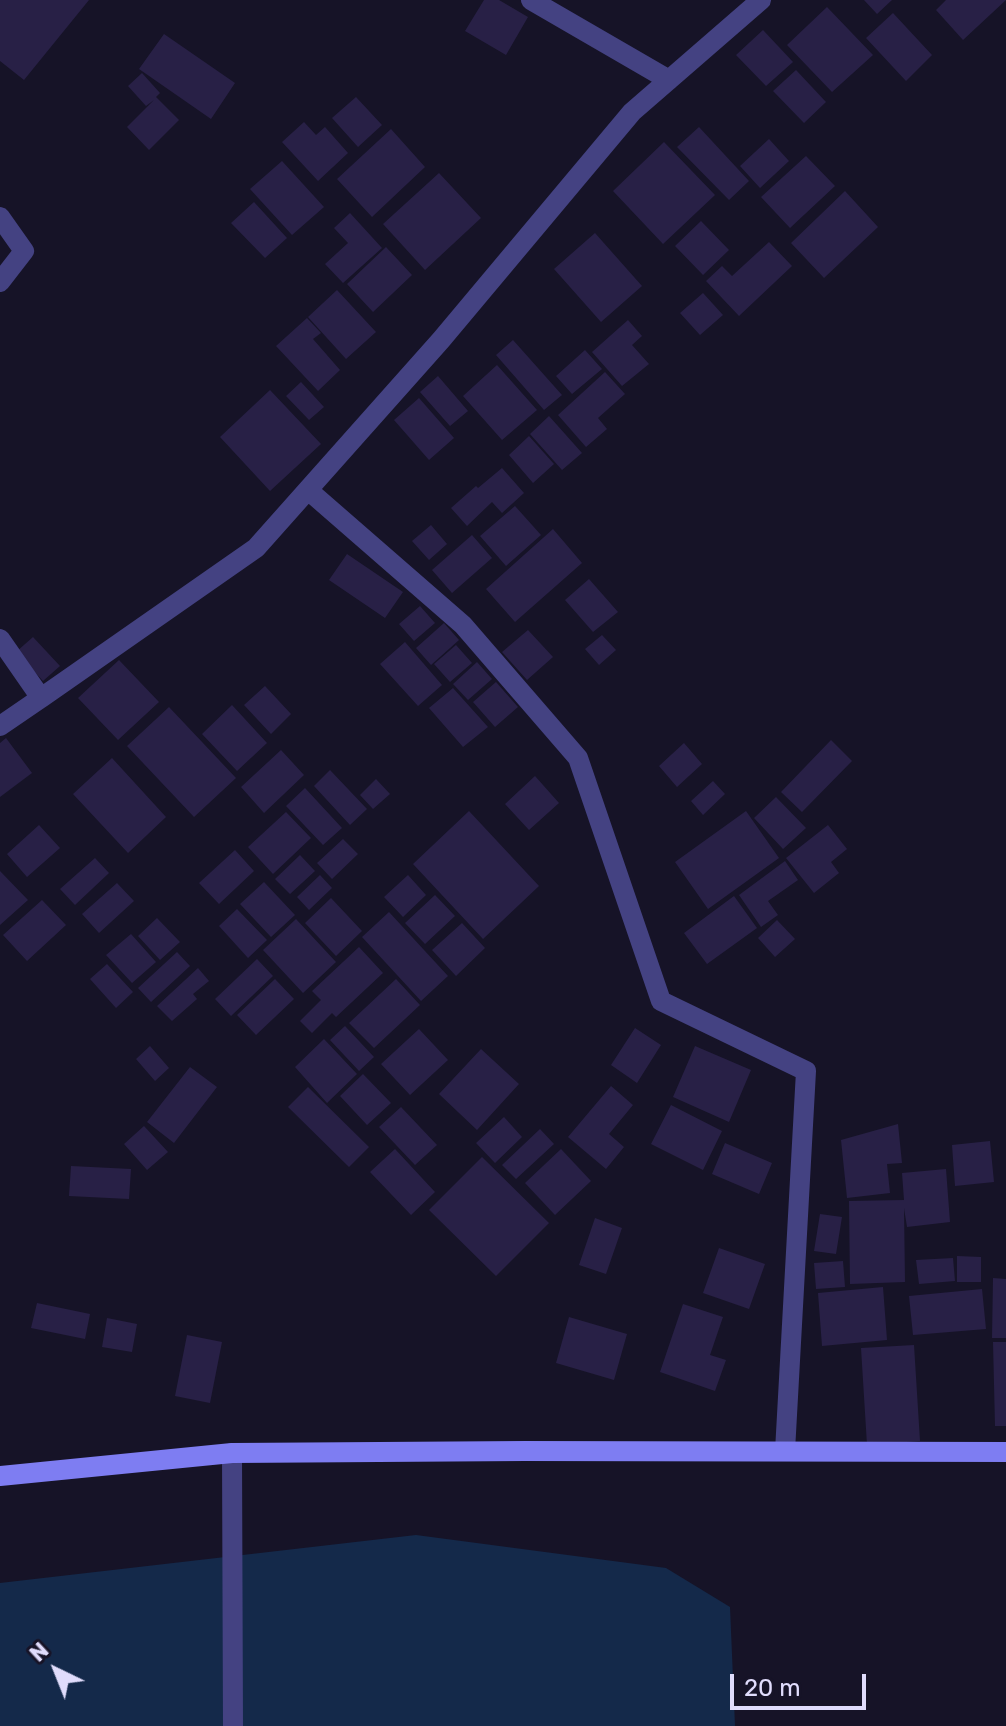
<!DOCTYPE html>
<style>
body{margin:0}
#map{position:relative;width:1006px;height:1726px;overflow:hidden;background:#161327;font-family:Rubik,sans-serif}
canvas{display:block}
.north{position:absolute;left:16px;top:1630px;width:80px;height:80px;-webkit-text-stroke:6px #161327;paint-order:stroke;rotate:317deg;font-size:22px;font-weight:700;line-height:32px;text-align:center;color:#e0dcfc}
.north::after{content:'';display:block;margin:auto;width:28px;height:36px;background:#e0dcfc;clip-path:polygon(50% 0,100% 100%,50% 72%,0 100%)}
.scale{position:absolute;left:730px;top:1674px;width:136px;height:36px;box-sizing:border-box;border:4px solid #e0dcfc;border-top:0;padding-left:10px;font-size:24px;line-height:28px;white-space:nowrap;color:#e0dcfc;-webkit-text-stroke:6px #161327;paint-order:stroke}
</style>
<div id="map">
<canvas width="1006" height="1726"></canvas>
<div class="north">N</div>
<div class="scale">20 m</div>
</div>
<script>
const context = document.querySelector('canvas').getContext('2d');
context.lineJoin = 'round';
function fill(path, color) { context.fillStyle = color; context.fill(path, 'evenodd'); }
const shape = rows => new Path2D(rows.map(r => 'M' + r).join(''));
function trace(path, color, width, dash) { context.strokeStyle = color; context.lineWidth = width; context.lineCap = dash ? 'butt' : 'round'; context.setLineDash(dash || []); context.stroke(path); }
fill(shape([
 [416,1535,666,1568,730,1607,735,1726,0,1726,0,1583]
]), '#14294a');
fill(shape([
 [0,0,89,0,24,80,0,61],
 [484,0,499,0,528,17,506,55,465,31],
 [864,0,892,0,877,14],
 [946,0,1006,0,963,40,936,10],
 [827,7,873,55,832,92,787,45],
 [893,13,932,55,906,81,866,38],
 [763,30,793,62,766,86,736,55],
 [164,34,235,83,211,119,139,69],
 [796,70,826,102,804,123,773,91],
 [142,73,160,93,156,97,179,120,149,150,127,127,154,100,146,106,128,86],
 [356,97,382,125,358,147,332,118],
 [304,122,316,135,325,127,348,153,318,181,282,142],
 [699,127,749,181,729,200,677,147],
 [391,129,425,167,372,217,337,179],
 [769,139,789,161,760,188,740,166],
 [664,142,715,195,663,244,613,191],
 [806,156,835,186,790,228,761,197],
 [282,161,324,207,292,235,250,189],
 [439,173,481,218,425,270,383,224],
 [845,191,878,227,824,278,791,243],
 [254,202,287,238,265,258,231,223],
 [350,213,382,248,343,283,325,264,348,243,334,228],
 [701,221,729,250,703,275,675,246],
 [595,233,642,286,601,322,554,269],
 [769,242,792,266,739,316,706,281,722,266,732,276],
 [386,247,412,275,373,312,347,284],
 [337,290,376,332,346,359,308,317],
 [703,293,723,315,700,335,680,313],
 [307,318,321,333,313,339,340,370,318,391,276,346],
 [628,320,642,336,632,345,649,364,622,386,592,352],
 [513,340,562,395,544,410,496,355],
 [585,350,602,369,572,394,556,376],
 [497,365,537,410,502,440,463,396],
 [605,372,625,394,598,418,607,429,586,447,558,415],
 [438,376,468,411,450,426,420,392],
 [301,382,324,407,309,420,286,396],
 [270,390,321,444,270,491,220,437],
 [419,398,454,438,429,460,394,420],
 [549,416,582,453,562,470,530,434],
 [529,436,554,464,533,483,509,455],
 [502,468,524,493,502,513,492,502,467,526,451,508,476,486,478,488],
 [515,506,541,535,506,566,480,536],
 [431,525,447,544,429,560,412,541],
 [553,529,582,563,515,622,486,589],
 [472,535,492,558,452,593,432,570],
 [347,554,403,592,385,618,329,580],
 [589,579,618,612,593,632,565,600],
 [420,606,435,623,414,641,399,624],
 [444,623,459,640,431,665,416,648],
 [528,630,553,657,527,680,502,652],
 [602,635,616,650,599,665,585,649],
 [33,637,60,666,43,681,16,652],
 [405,642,442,685,418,706,380,664],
 [456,645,472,663,450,682,434,664],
 [119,660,159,702,118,740,78,698],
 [477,662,492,679,468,700,453,684],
 [496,682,518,707,495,727,473,702],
 [265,686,291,714,271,734,244,705],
 [453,688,488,727,463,747,429,708],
 [232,705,267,743,237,771,202,734],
 [169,707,236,778,194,817,127,746],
 [6,738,32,773,0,797,0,743],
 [831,740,852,761,802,812,781,792],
 [684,743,702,764,677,787,659,766],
 [281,750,304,775,264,813,241,787],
 [112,758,166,817,128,853,73,794],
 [330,770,367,809,350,825,314,786],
 [535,776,559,803,529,830,505,804],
 [376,779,390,794,373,809,360,795],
 [713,781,725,794,703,815,691,801],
 [305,788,342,828,323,845,286,806],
 [776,797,806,828,783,849,754,818],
 [469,811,539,886,483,939,413,864],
 [746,811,779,858,708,909,675,862],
 [286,812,311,838,273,874,248,847],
 [39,825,60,848,27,877,7,854],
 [828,825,847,849,831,862,839,873,814,893,786,858],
 [343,839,358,854,332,879,317,863],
 [235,850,254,871,219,904,199,883],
 [300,855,315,871,290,894,275,879],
 [95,858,109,873,75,905,60,889],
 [785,861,798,880,768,901,778,915,761,927,739,895],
 [0,871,28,900,0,925],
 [320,875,332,888,309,910,297,897],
 [408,875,426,895,403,917,384,897],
 [264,882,295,915,271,937,240,904],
 [117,883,134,901,99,933,82,914],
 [435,895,455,916,425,944,405,923],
 [734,896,757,928,707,964,684,933],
 [331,898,362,931,336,956,305,923],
 [42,900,66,925,27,961,3,935],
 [237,909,267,940,248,958,219,926],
 [389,912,448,976,421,1001,362,937],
 [157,918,180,942,160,960,138,936],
 [296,919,336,962,303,993,263,950],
 [777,920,795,939,775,957,758,938],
 [462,923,485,948,456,976,432,950],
 [131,934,156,962,132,983,106,955],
 [359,947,383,973,336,1017,332,1013,312,1033,300,1021,321,1000,312,991],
 [177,952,190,966,151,1002,138,988],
 [257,959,273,976,231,1016,215,999],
 [107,964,133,992,116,1008,90,979],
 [198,968,209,981,193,994,197,999,172,1021,157,1006],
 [275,979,294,999,256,1035,237,1015],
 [396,979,420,1005,374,1048,349,1023],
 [345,1026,374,1057,359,1071,330,1040],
 [635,1028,661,1045,637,1083,611,1065],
 [419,1029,448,1060,410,1095,381,1064],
 [324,1039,357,1074,327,1103,295,1067],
 [150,1046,169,1068,155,1081,136,1059],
 [695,1046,751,1070,729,1122,673,1097],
 [481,1049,519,1084,477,1130,439,1094],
 [190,1067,217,1087,174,1143,147,1122],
 [363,1074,391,1103,367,1125,340,1096],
 [611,1086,633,1105,609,1134,624,1147,606,1169,568,1137],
 [308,1087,369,1147,349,1167,288,1107],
 [671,1105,722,1131,703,1170,651,1144],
 [401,1107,437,1145,415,1165,379,1127],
 [504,1117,522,1137,495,1163,476,1143],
 [898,1124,902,1163,887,1164,890,1193,847,1198,841,1140],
 [144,1126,168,1152,147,1170,124,1144],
 [540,1129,554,1144,516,1179,502,1165],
 [990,1141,994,1182,955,1186,952,1145],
 [725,1143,772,1163,759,1194,712,1174],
 [395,1149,435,1192,411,1215,370,1172],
 [561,1149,591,1181,555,1215,525,1183],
 [482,1157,549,1223,496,1276,429,1210],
 [71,1166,131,1169,129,1199,69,1196],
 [946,1169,950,1222,907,1227,904,1208,905,1282,850,1284,849,1201,904,1200,902,1173],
 [820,1214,842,1217,836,1254,814,1251],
 [595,1218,622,1228,606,1274,579,1265],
 [719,1248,765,1264,749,1309,703,1293],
 [957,1256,981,1257,981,1282,957,1282],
 [953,1258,955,1281,919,1284,916,1260],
 [843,1261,845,1287,816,1289,814,1263],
 [993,1278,1006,1279,1006,1338,992,1338],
 [883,1287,887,1340,822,1346,818,1293],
 [982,1289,986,1329,913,1335,909,1296],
 [37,1303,90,1314,85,1339,31,1328],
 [683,1304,723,1317,710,1355,726,1360,715,1391,660,1372],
 [569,1317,627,1334,614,1380,556,1363],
 [107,1318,137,1324,132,1352,102,1347],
 [187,1335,222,1342,210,1403,175,1396],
 [993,1342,1006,1342,1006,1426,995,1426],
 [914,1345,920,1441,867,1445,861,1348]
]), '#282046');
trace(shape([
 [531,0,669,80],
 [0,217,24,251,0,282],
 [308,490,463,625,578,758,661,1001,806,1071,785,1451],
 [0,639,41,698,0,726],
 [41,698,256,548,441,340,632,112,761,0],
 [232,1453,233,1726]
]), '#444282', 20);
trace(shape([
 [0,1476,232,1453,525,1451,1006,1452]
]), '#7e7df2', 20);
</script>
